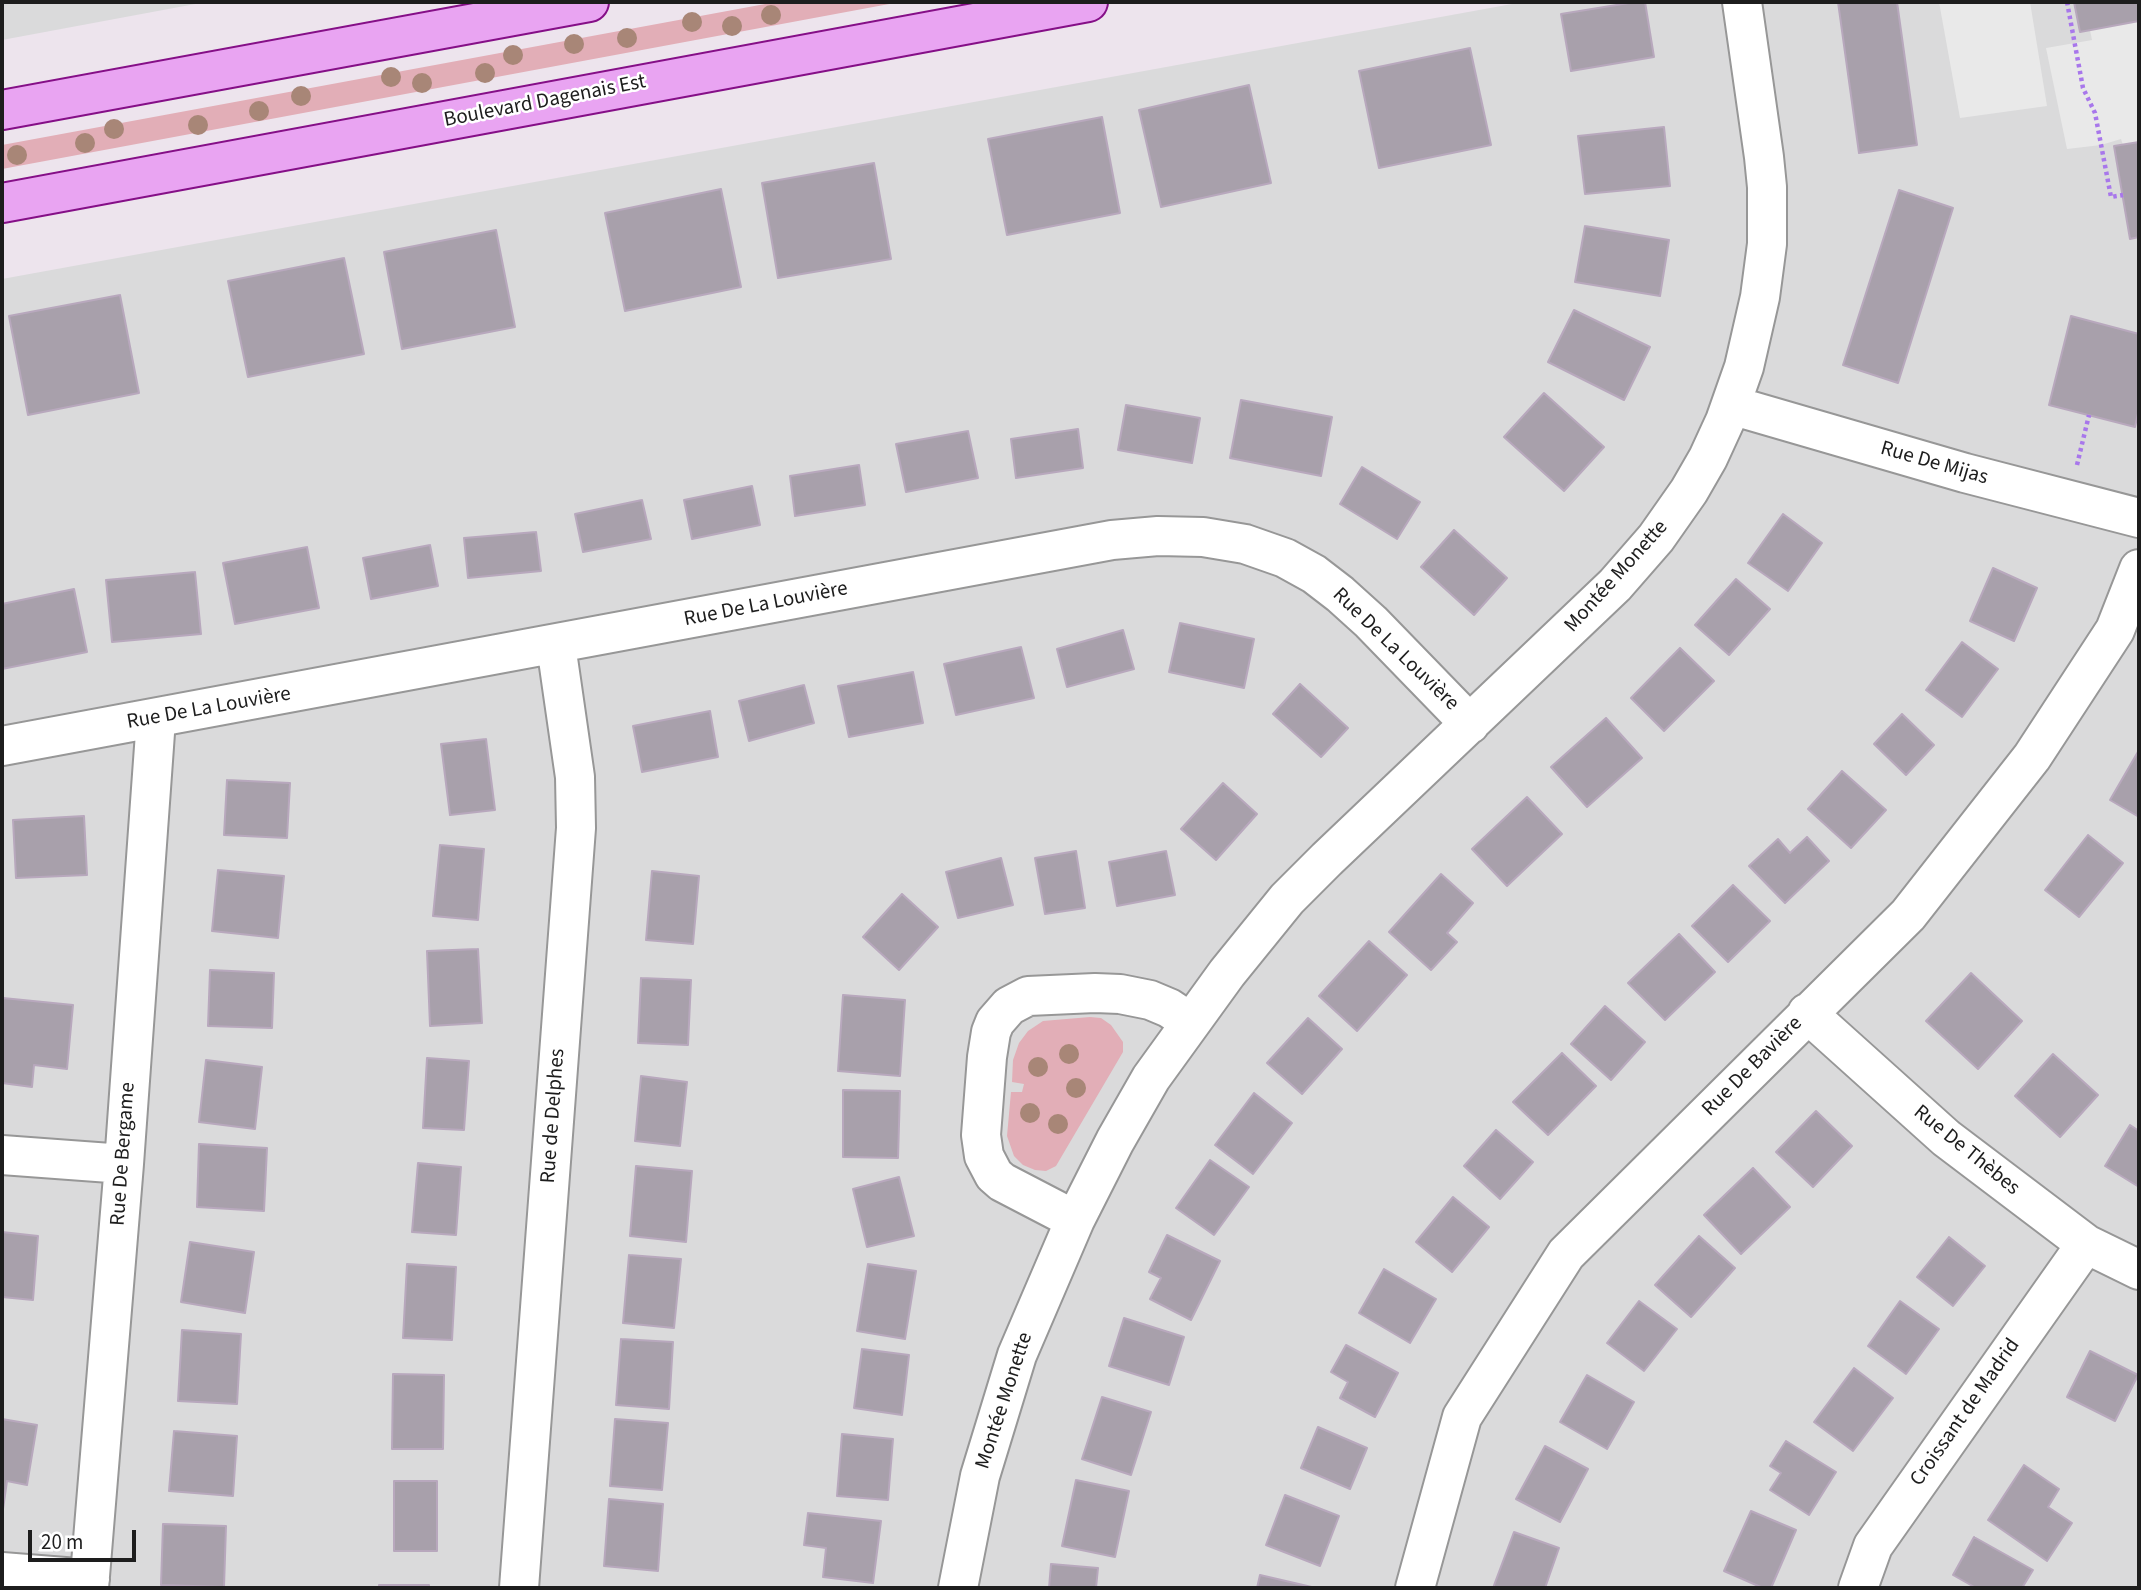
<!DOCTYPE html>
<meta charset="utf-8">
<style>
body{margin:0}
#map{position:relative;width:2141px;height:1590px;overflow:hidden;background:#ede4ed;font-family:"Source Sans 3",sans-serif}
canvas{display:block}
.frame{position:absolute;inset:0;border:4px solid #1d1d1d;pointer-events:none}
.scale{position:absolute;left:28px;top:1530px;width:108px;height:32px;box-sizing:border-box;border:4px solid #1d1d1d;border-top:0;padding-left:9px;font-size:21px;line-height:24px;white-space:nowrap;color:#1d1d1d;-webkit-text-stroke:5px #fff;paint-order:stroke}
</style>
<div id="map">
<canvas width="2141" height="1590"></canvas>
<div class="frame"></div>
<div class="scale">20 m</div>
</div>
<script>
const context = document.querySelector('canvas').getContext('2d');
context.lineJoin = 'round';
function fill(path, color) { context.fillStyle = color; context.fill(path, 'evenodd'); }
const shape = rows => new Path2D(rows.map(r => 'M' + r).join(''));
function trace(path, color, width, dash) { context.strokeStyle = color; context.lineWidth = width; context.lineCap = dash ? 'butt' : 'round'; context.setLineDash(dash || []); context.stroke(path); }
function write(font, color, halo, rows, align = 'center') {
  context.font = font + ' "Source Sans 3",sans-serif'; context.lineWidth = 5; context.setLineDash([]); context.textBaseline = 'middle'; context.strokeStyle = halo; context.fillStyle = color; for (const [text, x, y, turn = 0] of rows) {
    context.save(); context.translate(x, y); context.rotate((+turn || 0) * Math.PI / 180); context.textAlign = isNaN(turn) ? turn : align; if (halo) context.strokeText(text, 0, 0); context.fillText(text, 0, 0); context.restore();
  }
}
fill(shape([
 [2,2,206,2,2,40],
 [1523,2,2139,2,2139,1588,2,1588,2,279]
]), '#dadadb');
fill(shape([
 [776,2,900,2,2,169,2,145],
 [1090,1017,1101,1018,1111,1025,1123,1042,1123,1052,1056,1166,1046,1171,1035,1170,1023,1165,1014,1156,1007,1136,1011,1092,1022,1092,1024,1084,1012,1082,1013,1060,1019,1043,1028,1031,1043,1021]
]), '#e2aeb7');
fill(shape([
 [1939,2,2030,2,2047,106,1960,118],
 [2139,21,2139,142,2123,145,2121,139,2101,145,2067,149,2046,48,2092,40,2090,30]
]), '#e9e9e9');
const building = shape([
 [1635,2,1645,2,1654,57,1571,71,1561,14,1635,2],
 [1838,2,1897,2,1917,145,1859,153,1838,2],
 [2074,2,2139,2,2139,21,2080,32,2074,2],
 [1470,48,1491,145,1379,168,1359,71,1470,48],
 [1249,85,1271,183,1161,207,1139,110,1249,85],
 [1102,117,1120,213,1007,235,988,139,1102,117],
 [1664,127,1670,186,1585,194,1578,136,1664,127],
 [2139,142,2139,237,2130,239,2114,146,2139,142],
 [874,163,891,259,778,278,762,183,874,163],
 [721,189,741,287,625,311,605,213,721,189],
 [1899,190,1953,208,1898,383,1843,365,1899,190],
 [1585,226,1669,240,1660,296,1575,282,1585,226],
 [496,230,515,327,402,349,384,252,496,230],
 [344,258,364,354,248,377,228,281,344,258],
 [120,295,139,393,28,415,9,316,120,295],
 [1574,310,1650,347,1624,400,1548,362,1574,310],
 [2071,316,2139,334,2139,409,2135,427,2049,405,2071,316],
 [1544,393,1604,447,1564,491,1504,437,1544,393],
 [1241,400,1332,417,1321,476,1230,458,1241,400],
 [1126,405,1200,418,1192,463,1118,450,1126,405],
 [1078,429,1083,468,1016,478,1011,439,1078,429],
 [968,431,978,478,906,492,896,444,968,431],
 [859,465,865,505,795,516,790,476,859,465],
 [1362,467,1420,502,1397,539,1340,504,1362,467],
 [752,486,760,525,692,539,684,500,752,486],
 [642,500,651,539,583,552,575,514,642,500],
 [1783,514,1822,543,1788,591,1748,563,1783,514],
 [1454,530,1507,578,1474,615,1421,567,1454,530],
 [536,532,541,571,468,578,464,538,536,532],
 [430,545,438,586,371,599,363,558,430,545],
 [307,547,319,608,235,624,223,563,307,547],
 [1993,568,2037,588,2014,641,1970,621,1993,568],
 [195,572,201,634,112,642,106,580,195,572],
 [1736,579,1770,609,1729,655,1695,625,1736,579],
 [74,589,87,652,2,669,2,604,74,589],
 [1180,623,1254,639,1244,688,1169,672,1180,623],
 [1123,630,1134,669,1067,687,1057,649,1123,630],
 [1962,642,1998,669,1962,717,1926,690,1962,642],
 [1021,647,1034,698,956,715,944,664,1021,647],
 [1680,648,1714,681,1664,731,1631,698,1680,648],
 [913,672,923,723,849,737,838,686,913,672],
 [1300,684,1348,728,1321,757,1273,714,1300,684],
 [804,685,814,723,749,741,739,701,804,685],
 [710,711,718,757,642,772,633,726,710,711],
 [1902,714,1934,745,1906,775,1874,744,1902,714],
 [1606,718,1642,758,1587,807,1551,767,1606,718],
 [486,739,495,810,450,815,441,744,486,739],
 [2139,750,2139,817,2110,800,2139,750],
 [1842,771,1886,810,1851,848,1808,809,1842,771],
 [227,780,290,783,287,838,224,835,227,780],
 [1223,783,1257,814,1216,860,1181,829,1223,783],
 [1527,797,1562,834,1507,886,1472,849,1527,797],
 [84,816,87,875,16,878,13,820,84,816],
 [2088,835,2123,863,2079,917,2045,890,2088,835],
 [1807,837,1829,861,1785,903,1749,866,1778,839,1790,853,1807,837],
 [440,845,484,849,478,920,433,916,440,845],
 [1076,851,1085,908,1045,914,1035,858,1076,851],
 [1166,851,1175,895,1117,906,1109,862,1166,851],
 [1001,858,1013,905,958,918,946,872,1001,858],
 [218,870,284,876,278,938,212,931,218,870],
 [652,871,699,876,693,944,646,940,652,871],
 [1441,874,1473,903,1447,933,1457,942,1431,970,1389,932,1441,874],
 [1733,885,1770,921,1728,962,1692,926,1733,885],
 [902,894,938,927,899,970,863,937,902,894],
 [1679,934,1715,972,1665,1020,1628,983,1679,934],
 [1369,941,1407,975,1357,1031,1319,996,1369,941],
 [478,949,482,1023,430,1026,427,951,478,949],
 [210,970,274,973,272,1028,208,1026,210,970],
 [1971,973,2022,1021,1978,1069,1926,1021,1971,973],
 [641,978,691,980,688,1045,638,1043,641,978],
 [843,995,905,1000,900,1076,838,1071,843,995],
 [3,998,73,1005,67,1069,34,1065,32,1087,2,1083,3,998],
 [1605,1006,1645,1042,1611,1080,1571,1044,1605,1006],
 [1308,1018,1342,1049,1302,1094,1267,1063,1308,1018],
 [1562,1053,1596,1086,1548,1135,1513,1102,1562,1053],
 [2053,1054,2098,1095,2060,1137,2015,1096,2053,1054],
 [427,1058,469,1061,464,1130,423,1128,427,1058],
 [206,1060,262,1067,255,1129,199,1122,206,1060],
 [641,1076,687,1082,680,1146,635,1141,641,1076],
 [843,1090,900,1091,898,1158,843,1157,843,1090],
 [1254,1093,1292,1123,1253,1174,1215,1145,1254,1093],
 [1816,1111,1852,1146,1813,1187,1776,1152,1816,1111],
 [2130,1125,2139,1131,2139,1187,2105,1166,2130,1125],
 [1496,1130,1533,1162,1500,1199,1464,1166,1496,1130],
 [199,1144,267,1148,264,1211,197,1207,199,1144],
 [1210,1160,1249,1187,1214,1235,1176,1208,1210,1160],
 [418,1163,461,1167,456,1235,412,1232,418,1163],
 [636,1166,692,1171,686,1242,630,1236,636,1166],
 [1753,1168,1790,1207,1741,1254,1704,1215,1753,1168],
 [899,1177,914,1236,867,1247,853,1189,899,1177],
 [1453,1197,1489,1227,1452,1272,1416,1242,1453,1197],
 [2,1232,38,1236,33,1300,2,1297,2,1232],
 [1167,1235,1220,1261,1191,1320,1150,1299,1161,1278,1149,1272,1167,1235],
 [1699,1236,1735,1268,1691,1317,1655,1285,1699,1236],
 [1949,1237,1985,1266,1953,1306,1917,1277,1949,1237],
 [190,1242,254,1252,245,1313,181,1302,190,1242],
 [629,1255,681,1259,674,1328,623,1323,629,1255],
 [407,1264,456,1267,452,1340,403,1338,407,1264],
 [868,1264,916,1271,905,1339,857,1331,868,1264],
 [1384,1269,1436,1299,1410,1343,1359,1313,1384,1269],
 [1639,1301,1677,1329,1644,1371,1607,1343,1639,1301],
 [1900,1301,1939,1329,1906,1374,1868,1346,1900,1301],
 [1124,1318,1184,1337,1169,1385,1109,1366,1124,1318],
 [182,1330,241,1334,237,1404,178,1401,182,1330],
 [621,1339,673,1342,669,1409,616,1405,621,1339],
 [1346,1345,1398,1373,1375,1417,1340,1398,1348,1382,1331,1372,1346,1345],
 [862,1349,909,1355,902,1415,854,1408,862,1349],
 [2090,1351,2138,1375,2115,1421,2067,1397,2090,1351],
 [1854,1368,1893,1398,1853,1451,1814,1422,1854,1368],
 [393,1374,444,1375,443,1449,392,1449,393,1374],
 [1587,1375,1634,1402,1607,1449,1560,1422,1587,1375],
 [1102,1397,1151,1412,1131,1475,1082,1459,1102,1397],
 [2,1419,37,1425,27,1485,7,1481,3,1509,2,1419],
 [615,1419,668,1423,662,1490,610,1486,615,1419],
 [1318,1427,1367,1448,1350,1489,1301,1468,1318,1427],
 [174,1431,237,1436,233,1496,169,1491,174,1431],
 [842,1434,893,1439,888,1500,837,1496,842,1434],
 [1786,1441,1836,1472,1809,1515,1770,1490,1781,1473,1770,1466,1786,1441],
 [1545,1446,1588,1469,1560,1522,1516,1499,1545,1446],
 [2024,1465,2059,1489,2048,1507,2072,1523,2047,1561,1988,1520,2024,1465],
 [1076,1480,1129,1491,1115,1557,1062,1546,1076,1480],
 [394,1481,437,1481,437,1551,394,1551,394,1481],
 [1285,1495,1339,1516,1320,1566,1266,1545,1285,1495],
 [609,1499,663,1504,658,1571,604,1566,609,1499],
 [1751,1511,1796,1530,1771,1588,1763,1588,1724,1571,1751,1511],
 [808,1513,881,1521,873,1583,823,1577,826,1548,804,1545,808,1513],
 [163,1524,226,1526,224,1587,161,1585,163,1524],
 [1514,1532,1559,1548,1545,1588,1493,1588,1514,1532],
 [1974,1537,2033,1570,2022,1588,1976,1588,1953,1575,1974,1537],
 [1051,1564,1098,1568,1096,1588,1049,1588,1051,1564],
 [1260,1575,1316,1588,1257,1588,1260,1575],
 [379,1585,429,1585,429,1588,379,1588,379,1585]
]);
fill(building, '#a8a0ab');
trace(building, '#b8a8bd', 2);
const minor = shape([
 [1731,405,1965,473,2139,518],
 [2,746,1112,540,1158,536,1203,537,1245,544,1285,558,1314,574,1340,594,1371,622,1470,724],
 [1807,1013,1946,1138,2086,1244,2139,1270],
 [2,1155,124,1164],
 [1075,1220,1002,1182,994,1175,984,1156,981,1135,987,1057,991,1032,995,1022,1009,1006,1028,996,1095,993,1120,994,1150,1000,1169,1008,1190,1022],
 [2,1572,90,1579],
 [89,1588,124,1164,156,719],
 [519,1588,576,828,575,777,556,645],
 [958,1588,980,1476,1017,1355,1075,1220,1115,1141,1151,1078,1227,973,1287,899,1327,859,1615,585,1656,538,1689,491,1708,458,1725,421,1744,367,1760,297,1767,244,1767,187,1764,157,1742,2],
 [1415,1588,1462,1417,1566,1254,1908,915,2032,757,2115,630,2139,569],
 [1858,1588,1873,1546,2086,1244]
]);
const major = shape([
 [2,110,589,2],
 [2,203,1088,2]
]);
trace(minor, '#979797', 42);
trace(major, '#850f87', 42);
trace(shape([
 [2067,2,2083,88,2095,113,2111,197,2123,195],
 [2077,465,2089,415]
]), '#a877eb', 4.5, [3.5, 3.5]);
trace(minor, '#fff', 38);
trace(major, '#e9a4f2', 38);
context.fillStyle = '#a88677';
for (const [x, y] of [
 [771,15],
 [692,22],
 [732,26],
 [627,38],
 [574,44],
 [513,55],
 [485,73],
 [391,77],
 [422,83],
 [301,96],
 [259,111],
 [198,125],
 [114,129],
 [85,143],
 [17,155],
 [1069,1054],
 [1038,1067],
 [1076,1088],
 [1030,1113],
 [1058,1124]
]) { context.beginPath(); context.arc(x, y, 10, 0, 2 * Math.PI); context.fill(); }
write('21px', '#1d1d1d', '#fff', [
 ["Boulevard Dagenais Est",545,102,-11],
 ["Rue De Mijas",1934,464,16],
 ["Montée Monette",1617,577,-48],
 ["Rue De La Louvière",766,605,-11],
 ["Rue De La Louvière",1395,650,44],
 ["Rue De La Louvière",209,709,-10],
 ["Rue De Bavière",1753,1067,-45],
 ["Rue de Delphes",554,1116,-86],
 ["Rue De Thèbes",1966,1151,39],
 ["Rue De Bergame",124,1154,-86],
 ["Montée Monette",1005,1401,-72],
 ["Croissant de Madrid",1966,1413,-55]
]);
</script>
